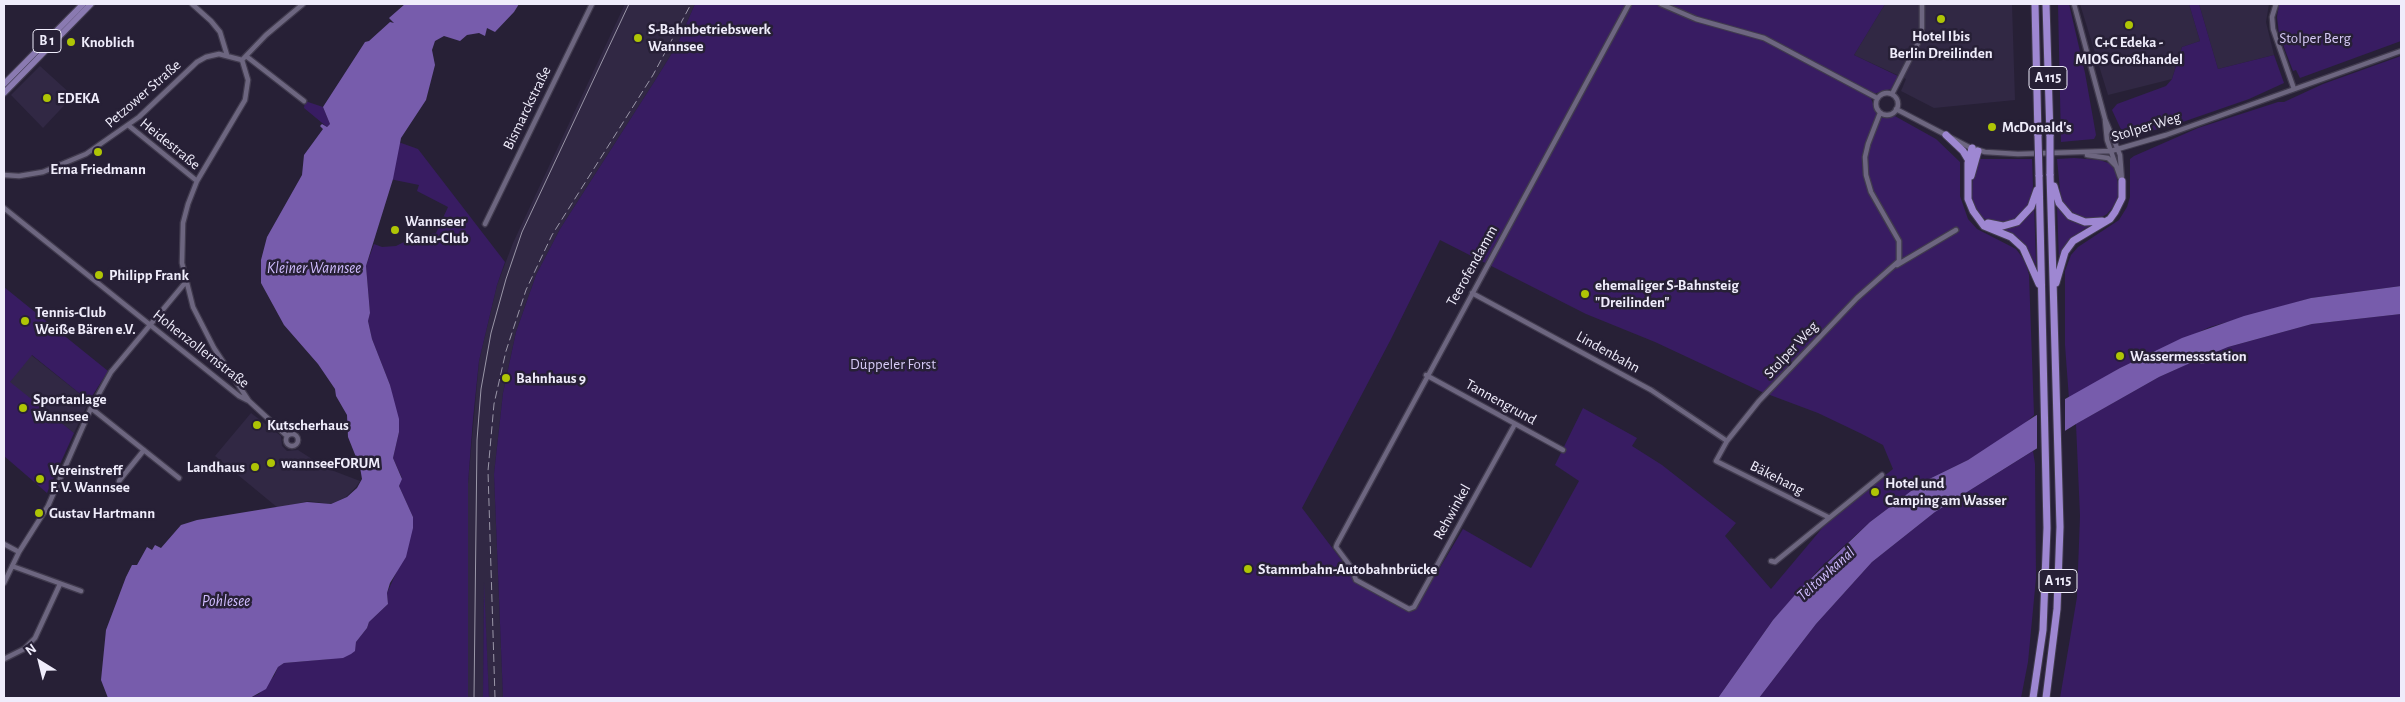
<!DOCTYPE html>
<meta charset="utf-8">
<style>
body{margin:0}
#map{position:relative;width:2405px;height:702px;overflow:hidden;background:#272036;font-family:"Alegreya Sans",sans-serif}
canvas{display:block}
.frame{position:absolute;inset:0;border:5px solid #efecfb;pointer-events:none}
.north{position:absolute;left:15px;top:637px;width:50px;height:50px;-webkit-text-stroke:4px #272036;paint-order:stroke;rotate:324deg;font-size:14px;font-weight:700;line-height:20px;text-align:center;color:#efecfb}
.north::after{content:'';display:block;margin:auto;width:18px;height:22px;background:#efecfb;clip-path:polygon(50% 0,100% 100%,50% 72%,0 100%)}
</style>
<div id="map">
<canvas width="2405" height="702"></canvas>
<div class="frame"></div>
<div class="north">N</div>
</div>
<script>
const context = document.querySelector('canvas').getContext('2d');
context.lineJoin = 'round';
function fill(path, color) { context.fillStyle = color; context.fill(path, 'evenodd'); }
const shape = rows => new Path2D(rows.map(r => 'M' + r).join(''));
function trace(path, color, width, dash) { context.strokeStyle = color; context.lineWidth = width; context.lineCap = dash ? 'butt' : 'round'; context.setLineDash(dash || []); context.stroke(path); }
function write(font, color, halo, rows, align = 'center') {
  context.font = font + ' "Alegreya Sans",sans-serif'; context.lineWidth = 5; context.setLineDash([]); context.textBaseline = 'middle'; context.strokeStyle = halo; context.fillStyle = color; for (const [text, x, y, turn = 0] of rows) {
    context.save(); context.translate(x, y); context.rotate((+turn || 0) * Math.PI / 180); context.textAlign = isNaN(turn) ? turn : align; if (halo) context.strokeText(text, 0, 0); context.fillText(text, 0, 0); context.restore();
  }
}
fill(shape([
 [625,4,695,4,677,45,656,79,560,229,536,275,516,332,503,393,494,474,503,698,489,698,484,596,483,698,468,698,468,483,479,361,497,285,513,243],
 [1885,4,2012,4,2015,100,1934,108,1901,91,1906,79,1854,55],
 [2080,4,2189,4,2200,41,2182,47,2172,79,2108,95],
 [2199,4,2269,4,2266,22,2274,55,2218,69],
 [40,66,73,96,43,128,11,95],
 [31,355,89,401,74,433,9,383],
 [251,413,281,436,282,446,287,451,298,450,326,468,360,481,356,487,346,497,331,504,308,501,278,508,215,456]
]), '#312844');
fill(shape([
 [695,4,1885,4,1854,55,1898,76,1891,89,1873,94,1871,98,1877,116,1883,118,1893,115,1936,139,1960,162,1960,196,1968,219,1977,229,2016,249,2025,261,2029,275,2034,415,2022,426,1968,460,1923,482,1870,522,1820,568,1773,620,1718,698,503,698,494,474,503,393,516,332,536,275,560,229,656,79,677,45],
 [1440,240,1586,314,1655,342,1762,392,1818,413,1862,434,1883,445,1893,469,1829,520,1771,589,1725,536,1736,523,1662,465,1632,446,1637,438,1583,408,1555,465,1579,481,1531,568,1463,529,1414,611,1407,611,1355,578,1302,508,1391,339],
 [2058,4,2069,4,2085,73,2096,135,2094,139,2061,142],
 [2189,4,2199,4,2218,69,2274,55,2284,83,2249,99,2174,125,2128,137,2124,136,2112,110,2117,104,2166,86,2172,79,2182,47,2200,41],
 [2279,4,2401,4,2401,41,2300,78,2296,70,2293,71,2279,34,2277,17],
 [2401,56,2401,286,2311,298,2210,327,2120,368,2069,399,2065,345,2065,271,2071,255,2078,247,2119,220,2127,207,2130,197,2130,159,2134,156,2198,128,2278,102,2284,102,2323,84],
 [305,101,323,107,330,124,327,127,304,108],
 [390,139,418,149,505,262,497,285,479,361,473,419,468,483,468,698,250,698,259,694,274,676,278,667,284,663,330,659,355,648,356,642,367,628,369,622,388,604,387,593,397,571,413,517,399,486,402,478,393,458,399,432,390,385,372,339,368,321,370,313,366,266,374,244,382,247,396,246,414,237,436,233,448,207,417,191,419,185,375,176],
 [2074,158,2100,160,2111,164,2115,170,2119,189,2117,202,2107,214,2100,218,2083,219,2075,215,2061,200,2057,159],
 [1979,159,2032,159,2033,186,2031,200,2018,218,2010,222,1992,222,1981,217,1975,207,1972,197,1973,173],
 [2034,203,2036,265,2026,247,1994,227,2008,226],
 [2057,204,2065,213,2096,224,2084,229,2071,240,2059,261],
 [4,287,108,371,89,401,32,355,10,382,74,433,47,493,4,456],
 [2401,314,2401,698,2060,698,2077,597,2080,516,2076,424,2159,377,2197,360,2205,362,2204,357,2228,347,2312,324],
 [2033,451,2035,464,2036,578,2028,662,2021,698,1759,698,1816,624,1872,562,1935,512],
 [484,582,489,698,483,698]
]), '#381c62');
fill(shape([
 [405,4,519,4,514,12,495,32,487,28,485,36,479,33,467,35,460,41,444,36,435,41,432,50,435,65,426,100,401,138,393,179,366,266,370,313,368,321,372,339,390,385,399,419,399,432,393,458,402,479,399,486,413,517,413,528,406,557,390,583,387,593,388,604,369,622,367,628,356,642,355,651,351,654,343,658,284,663,278,667,266,689,250,698,108,698,101,680,106,630,126,577,132,565,137,565,147,547,152,550,155,545,161,548,181,525,197,520,307,502,331,504,347,497,357,488,362,479,360,467,348,437,347,415,336,396,335,389,318,364,284,325,261,283,261,260,267,237,302,175,304,155,323,129,320,126,322,124,327,127,330,124,323,107,365,42,369,41,390,22,394,23,389,18],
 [2401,286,2401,314,2312,324,2228,347,2204,357,2205,363,2201,364,2197,360,2159,377,2076,424,1935,512,1872,562,1816,624,1759,698,1718,698,1773,620,1801,588,1870,522,1923,482,1968,460,2035,416,2120,368,2182,338,2244,316,2311,298]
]), '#775cac');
fill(shape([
 [2065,397,2065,433,2037,451,2037,412]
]), '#272036');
const minor = shape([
 [192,4,211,21,220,32,227,55],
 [1661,4,1696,19,1764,38,1877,98],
 [2074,4,2105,119,2120,155,2122,181],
 [2276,4,2272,17,2273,29,2294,89],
 [246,56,304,101],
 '1876 104a11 11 0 1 1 22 0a11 11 0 1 1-22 0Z',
 [1892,94,1918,43,1922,28,1922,4],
 [1896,109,1969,147,1985,152,2018,154,2111,151,2166,135,2401,51],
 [2105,120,2107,140,2120,177],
 [128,125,197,181],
 [2087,155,2108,158,2116,166],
 [4,175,19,176,43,172,86,154,139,117,197,62,206,57,219,54,242,60],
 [4,208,239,396,249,401,287,436],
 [485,224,592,4],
 [1897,265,1956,230],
 [1472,293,1651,390,1727,441],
 [1426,375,1563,450],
 [249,401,214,348,193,307,182,263,183,223,188,204,197,181,245,100,248,80,242,60,266,35,303,4],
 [91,408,179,478],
 [1515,424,1414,607,1409,609,1356,580,1351,567,1336,547,1337,544,1629,4],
 '286 440a6 6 0 1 1 12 0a6 6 0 1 1-12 0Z',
 [119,481,144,450],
 [1828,517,1716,461,1727,441,1759,401,1857,298,1899,261,1899,241,1871,192,1866,175,1865,157,1868,144,1880,113],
 [4,544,19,552],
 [1771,561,1775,562,1882,475],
 [12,566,81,591],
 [4,583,19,552,48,506,91,408,111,372,185,283],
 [4,659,24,649,35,638,60,584]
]);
const major = shape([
 [4,84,83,4],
 [4,93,91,4]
]);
const highway = shape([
 [2035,4,2038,136],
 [2046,4,2050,136],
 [1946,135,1963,151,1969,161],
 [1972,148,1968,163,1968,199,1973,211,1984,226,2011,237,2023,248,2039,284],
 [1971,176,1978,151],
 [2054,186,2059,203,2070,216,2085,222,2102,221],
 [1988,223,2003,226,2017,222,2031,207,2037,190],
 [2056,283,2065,252,2073,241,2110,219,2115,212,2122,198,2122,181],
 [2033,698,2043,630,2047,528,2039,175],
 [2046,698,2057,609,2060,527,2050,174]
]);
trace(minor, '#413b4e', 7);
trace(major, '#413b4e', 8);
trace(highway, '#413b4e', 9);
trace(minor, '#6d6680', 4.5);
trace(major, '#8a7ab1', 5.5);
trace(highway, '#9e87d2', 7);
trace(shape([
 [474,698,477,440,481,389,491,333,506,279,522,232,629,4]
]), '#9a96a8', 1);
trace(shape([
 [495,698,488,471,494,404,506,351,526,290,552,235,653,75,691,4]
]), '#9a96a8', 1, [8, 4]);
const highwayBridge = shape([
 [2038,136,2039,175],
 [2050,136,2050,174]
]);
trace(highwayBridge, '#413b4e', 9, []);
trace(highwayBridge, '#9e87d2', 7);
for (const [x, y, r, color] of [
 [1941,19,5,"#afc505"],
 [2129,25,5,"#afc505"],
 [638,38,5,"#afc505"],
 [71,42,5,"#afc505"],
 [47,98,5,"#afc505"],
 [1992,127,5,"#afc505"],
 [98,152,5,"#afc505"],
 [395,230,5,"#afc505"],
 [99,275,5,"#afc505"],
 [1585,294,5,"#afc505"],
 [25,321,5,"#afc505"],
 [2120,356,5,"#afc505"],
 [506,378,5,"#afc505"],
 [23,408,5,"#afc505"],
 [257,425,5,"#afc505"],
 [271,463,5,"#afc505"],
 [255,467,5,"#afc505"],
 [40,479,5,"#afc505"],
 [1875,492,5,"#afc505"],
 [39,513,5,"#afc505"],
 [1248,569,5,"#afc505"]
]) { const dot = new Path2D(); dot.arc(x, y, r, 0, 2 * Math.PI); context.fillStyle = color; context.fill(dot); trace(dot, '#272036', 2); }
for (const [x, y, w] of [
 [47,41,28],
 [2048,78,38],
 [2058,581,38]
]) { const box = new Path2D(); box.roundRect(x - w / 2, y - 11.5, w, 23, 4); context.fillStyle = '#272036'; context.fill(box); trace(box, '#efecfb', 1); }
write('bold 14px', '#efecfb', null, [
 ["B 1",47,41],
 ["A 115",2048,78],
 ["A 115",2058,581]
]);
write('bold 15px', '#efecfb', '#272036', [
 ["S-Bahnbetriebswerk",648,29],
 ["Wannsee",648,46],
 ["Hotel Ibis",1941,36,"center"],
 ["Berlin Dreilinden",1941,53,"center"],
 ["Knoblich",81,42],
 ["C+C Edeka -",2129,42,"center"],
 ["MIOS Großhandel",2129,59,"center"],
 ["EDEKA",57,98],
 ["McDonald's",2002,127],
 ["Erna Friedmann",98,169,"center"],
 ["Wannseer",405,221],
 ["Kanu-Club",405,238],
 ["Philipp Frank",109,275],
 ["ehemaliger S-Bahnsteig",1595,285],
 ["\"Dreilinden\"",1595,302],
 ["Tennis-Club",35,312],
 ["Weiße Bären e.V.",35,329],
 ["Wassermessstation",2130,356],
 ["Bahnhaus 9",516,378],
 ["Sportanlage",33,399],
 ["Wannsee",33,416],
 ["Kutscherhaus",267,425],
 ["wannseeFORUM",281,463],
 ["Landhaus",245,467,"right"],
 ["Vereinstreff",50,470],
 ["F. V. Wannsee",50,487],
 ["Hotel und",1885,483],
 ["Camping am Wasser",1885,500],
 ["Gustav Hartmann",49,513],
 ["Stammbahn-Autobahnbrücke",1258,569]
], 'left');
write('15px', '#d5c9f5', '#272036', [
 ["Stolper Berg",2315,38],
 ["Düppeler Forst",893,364]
]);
write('15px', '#efecfb', '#272036', [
 ["Petzower Straße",143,94,-41],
 ["Bismarckstraße",527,108,-64],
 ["Stolper Weg",2146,127,-17],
 ["Heidestraße",170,144,39],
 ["Teerofendamm",1472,266,-61],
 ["Hohenzollernstraße",201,349,38],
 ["Stolper Weg",1791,350,-47],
 ["Lindenbahn",1608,352,29],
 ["Tannengrund",1501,402,29],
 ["Bäkehang",1777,478,27],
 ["Rehwinkel",1452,512,-61]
]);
write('italic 16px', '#cfbcfd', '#272036', [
 ["Kleiner Wannsee",314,268],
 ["Teltowkanal",1826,574,-42],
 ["Pohlesee",226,601]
]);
</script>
